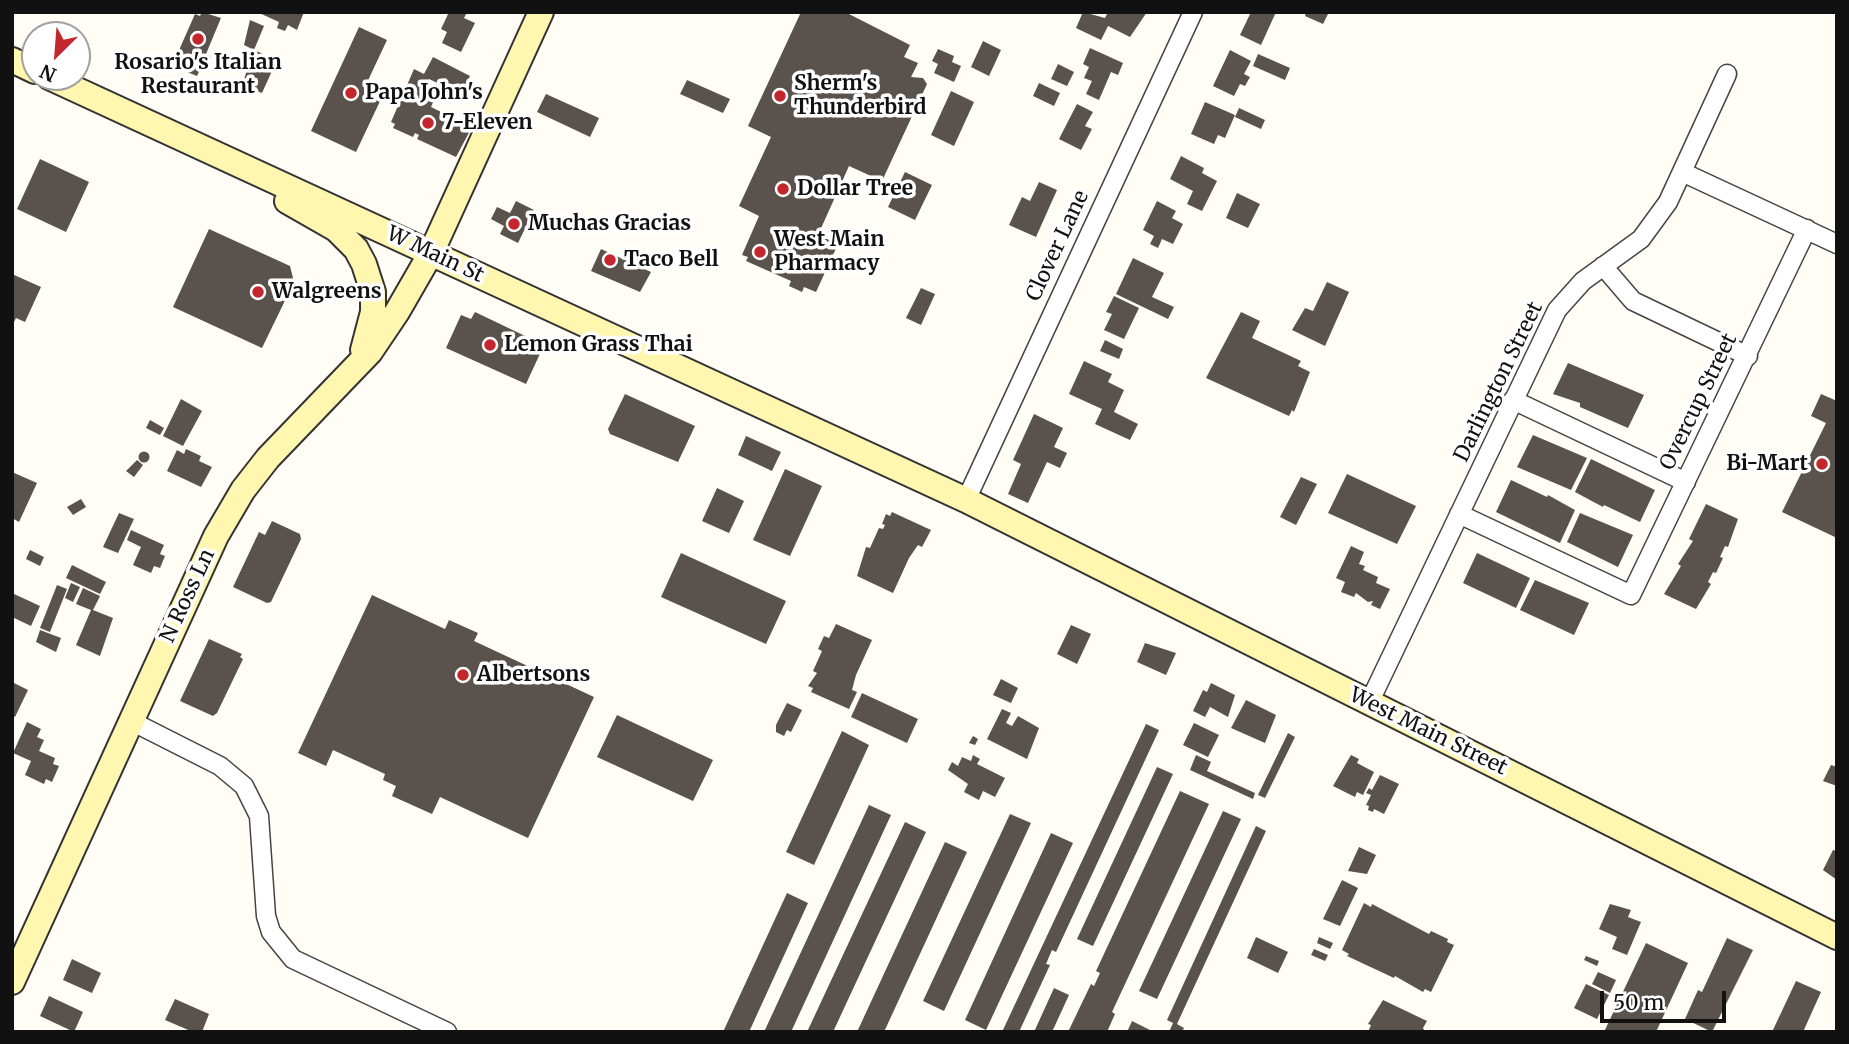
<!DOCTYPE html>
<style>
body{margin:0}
#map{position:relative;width:1849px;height:1044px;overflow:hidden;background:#fffdf5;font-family:Merriweather,serif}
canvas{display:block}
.frame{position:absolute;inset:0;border:14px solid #111;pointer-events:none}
.north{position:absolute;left:21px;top:21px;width:70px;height:70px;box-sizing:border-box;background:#fff;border:2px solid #a0a0a0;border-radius:50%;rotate:205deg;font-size:19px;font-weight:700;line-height:28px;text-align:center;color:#111}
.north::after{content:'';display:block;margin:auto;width:24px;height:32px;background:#c4262e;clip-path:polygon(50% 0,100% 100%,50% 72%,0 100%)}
.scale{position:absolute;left:1600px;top:991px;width:126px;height:32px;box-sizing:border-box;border:4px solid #111;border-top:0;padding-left:9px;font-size:21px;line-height:24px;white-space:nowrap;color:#111;-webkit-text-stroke:5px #fff;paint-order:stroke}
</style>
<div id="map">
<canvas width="1849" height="1044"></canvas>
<div class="frame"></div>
<div class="north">N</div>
<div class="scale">50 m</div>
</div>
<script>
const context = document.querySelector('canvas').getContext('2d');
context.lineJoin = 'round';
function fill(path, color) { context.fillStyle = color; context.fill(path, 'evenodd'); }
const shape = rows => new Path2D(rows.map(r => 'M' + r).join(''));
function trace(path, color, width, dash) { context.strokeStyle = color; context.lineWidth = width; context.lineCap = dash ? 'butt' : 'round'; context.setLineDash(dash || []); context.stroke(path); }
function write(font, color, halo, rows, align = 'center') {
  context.font = font + ' Merriweather,serif'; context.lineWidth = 7; context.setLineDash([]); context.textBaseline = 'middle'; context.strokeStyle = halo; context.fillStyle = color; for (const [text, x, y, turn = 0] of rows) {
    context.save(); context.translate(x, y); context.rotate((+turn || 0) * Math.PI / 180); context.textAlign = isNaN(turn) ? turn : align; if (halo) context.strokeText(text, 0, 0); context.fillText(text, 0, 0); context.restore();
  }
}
fill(shape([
 [202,12,221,18,206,54,211,56,208,65,203,63,197,76,172,66,195,14,200,16],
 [257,12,304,12,297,30,288,25,285,31,277,28,279,22],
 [449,12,467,12,464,18,475,23,461,52,442,43,447,32,441,29],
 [801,12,845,12,910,45,904,57,918,63,911,77,923,78,927,84,882,181,849,166,818,235,838,244,816,292,804,287,802,292,789,286,791,281,746,261,748,257,742,255,759,216,739,206,771,137,748,126],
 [1083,12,1105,18,1108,12,1147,12,1130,37,1108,26,1101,40,1076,28],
 [1251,12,1276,12,1261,45,1240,35],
 [1306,12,1329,12,1323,24,1305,16],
 [250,20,264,26,254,50,244,45],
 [359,27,387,40,364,89,382,97,356,152,311,131],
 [983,41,1001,50,989,76,971,67],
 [1090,48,1123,63,1118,75,1111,72,1099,100,1086,94,1092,81,1084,78,1089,67,1083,64],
 [938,49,954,56,952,62,961,66,954,82,934,73,938,64,932,61],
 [254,50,277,60,262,93,248,88,251,82,244,79],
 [1230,50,1251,61,1244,74,1250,77,1245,86,1240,84,1234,96,1213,86],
 [1258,54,1290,68,1285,80,1253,66],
 [433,57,470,76,461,94,429,79,422,94,434,100,431,107,472,127,456,157,417,139,419,135,415,133,413,137,393,128,395,124,391,122,414,69,424,74],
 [1058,64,1074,72,1067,86,1051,79],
 [687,80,730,99,723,113,680,94],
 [1039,83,1060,93,1054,106,1033,96],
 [951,91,974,102,954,146,931,135],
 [546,94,599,118,590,137,537,112],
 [1205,102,1235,115,1225,138,1218,135,1214,144,1191,134],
 [1077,104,1093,112,1085,126,1092,129,1081,150,1059,139],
 [1239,108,1265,120,1261,129,1235,117],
 [1181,156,1204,168,1202,173,1217,181,1202,211,1187,204,1193,191,1170,179],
 [40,159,89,182,66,232,17,209],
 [905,172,932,185,915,220,888,207],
 [1039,182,1057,190,1036,237,1009,225,1022,197,1030,201],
 [1237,193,1260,204,1248,228,1226,218],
 [516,201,534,210,518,243,500,234,504,226,491,219,497,207,510,213],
 [1157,201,1176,211,1172,218,1183,224,1173,244,1162,239,1158,248,1150,244,1154,236,1143,230],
 [209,229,290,266,294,282,262,348,173,307],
 [601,249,651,272,640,292,591,271],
 [1133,258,1164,273,1152,297,1174,307,1168,319,1116,294],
 [12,274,41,287,25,322,16,318,12,326],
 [1327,282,1349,292,1325,346,1292,330,1305,308,1313,311],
 [921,288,935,294,921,325,906,318],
 [1114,296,1139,308,1124,339,1104,330,1112,314,1106,312],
 [475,312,544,345,526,384,446,348,461,315,471,319],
 [1241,312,1260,321,1252,338,1301,361,1298,366,1310,372,1294,412,1292,410,1289,416,1206,378],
 [1105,340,1123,349,1119,359,1100,351],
 [1084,361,1112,374,1108,382,1124,390,1114,412,1138,424,1130,440,1095,424,1102,409,1069,394],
 [1568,363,1644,395,1628,428,1580,407,1580,403,1553,394],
 [625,394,695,426,678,462,610,434,608,429],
 [1821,394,1837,401,1837,538,1782,512,1826,423,1811,416],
 [181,399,202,411,183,446,163,436],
 [1034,414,1063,428,1054,447,1067,453,1060,468,1047,462,1028,503,1008,494,1021,464,1013,460],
 [150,420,164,428,160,435,146,428],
 [1533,435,1587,458,1571,490,1517,467],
 [746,436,781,452,772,471,738,455],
 [186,449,201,456,199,461,212,467,201,487,167,471,177,450,184,454],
 '138.5 457a5.5 5.5 0 1 1 11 0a5.5 5.5 0 1 1-11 0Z',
 [1591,459,1655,490,1640,522,1604,505,1603,507,1575,492],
 [137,460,143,465,134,477,126,471],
 [785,469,822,486,790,556,753,540],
 [12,472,37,483,19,522,12,518],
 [1347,474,1416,506,1397,544,1328,513],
 [1301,477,1317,484,1296,525,1280,517],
 [1511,480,1547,497,1548,495,1575,510,1560,543,1496,512],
 [717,488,744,501,729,533,702,521],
 [81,499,86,507,73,515,67,507],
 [1706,504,1738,519,1728,547,1725,546,1720,557,1723,558,1716,573,1713,572,1708,582,1711,584,1696,609,1664,594,1681,566,1678,564,1691,544,1693,541,1689,539],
 [892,512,931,530,922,547,918,545,909,558,893,593,857,576,866,547,870,548,879,528,883,529,885,525,882,524,886,514,890,516],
 [119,513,134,519,118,553,103,547],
 [1580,513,1633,535,1618,567,1567,542],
 [272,521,300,534,301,539,271,602,267,603,233,587,259,532,265,535],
 [131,530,164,545,160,554,165,556,160,568,154,566,151,573,133,565,141,547,127,540],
 [1351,546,1364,552,1359,564,1365,566,1363,570,1378,577,1376,583,1390,589,1380,609,1371,605,1373,601,1368,602,1356,593,1354,597,1341,592,1345,582,1336,578],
 [30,550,44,557,40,566,26,559],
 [681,553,786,601,766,644,661,597],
 [1477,553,1530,578,1516,608,1463,583],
 [72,565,106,582,100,594,66,578],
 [1535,580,1589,603,1574,635,1520,610],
 [71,583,80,587,73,602,65,598],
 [57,585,67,589,50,632,40,628],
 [83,588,100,596,93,610,113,618,100,656,76,645,91,610,76,604],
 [12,593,40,606,31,626,12,617],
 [372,595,445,629,449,620,478,633,474,641,594,697,528,838,440,797,432,814,392,796,396,786,383,780,385,774,333,750,326,766,298,753],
 [836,624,872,640,856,675,852,690,857,692,849,709,811,692,813,688,808,686,817,673,813,671,822,651,818,649,824,636,829,638],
 [1071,625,1091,634,1077,664,1057,654],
 [40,630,61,638,56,652,36,642],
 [209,639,242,654,240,657,243,659,217,713,213,716,180,701],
 [1145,643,1176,653,1166,675,1137,662],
 [1001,679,1018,688,1011,703,993,695],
 [12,682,28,690,15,717,12,715],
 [1211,683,1235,695,1228,717,1210,707,1205,717,1193,711,1203,690,1207,692],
 [862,693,918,719,907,743,851,717],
 [1246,700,1276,715,1265,743,1231,728],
 [787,703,802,710,791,732,787,730,784,736,776,732,776,725],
 [1002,709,1011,713,1006,723,1012,726,1018,716,1039,728,1027,759,987,739],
 [617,715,713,760,693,801,597,757],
 [27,722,41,729,37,737,44,740,39,751,55,758,53,764,59,766,52,782,46,779,44,784,25,775,31,761,13,753],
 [1194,723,1219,735,1208,757,1183,745],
 [1146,724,1159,730,1056,952,1052,950,1046,964,1050,965,1019,1032,1002,1032],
 [842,731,869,745,814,865,786,852],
 [1288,733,1295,737,1265,798,1258,795],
 [973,736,978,739,975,745,969,743],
 [973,755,980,759,977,764,1005,778,995,797,983,791,979,800,964,792,968,784,948,770,952,762,958,766,962,757,971,761],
 [1196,755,1211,762,1207,771,1255,793,1253,799,1190,770],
 [1351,755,1359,759,1357,763,1374,772,1363,795,1357,792,1355,797,1333,786],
 [1831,765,1837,767,1837,786,1823,781],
 [1157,767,1173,774,1093,946,1077,939],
 [1380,775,1399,784,1384,814,1374,809,1373,812,1368,810,1369,806,1366,805,1371,795,1366,793,1369,788,1372,790],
 [1180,791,1209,804,1112,1012,1115,1014,1107,1032,1068,1032,1091,984,1094,986,1100,973,1096,971],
 [869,805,891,815,791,1032,764,1032],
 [1223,811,1241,819,1157,999,1139,991],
 [1010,814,1031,823,944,1011,923,1001],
 [905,822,926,832,833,1032,807,1032],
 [1256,826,1266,831,1177,1024,1184,1028,1182,1032,1169,1032,1173,1023,1167,1020],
 [1051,833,1073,843,986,1030,965,1020],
 [945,842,967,852,884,1032,857,1032],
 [1359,847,1376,855,1367,874,1348,871],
 [1833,850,1837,851,1837,880,1823,870],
 [1342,880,1358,888,1340,926,1323,919],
 [787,893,808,903,749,1032,723,1032],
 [1364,903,1371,907,1372,904,1429,934,1431,931,1448,939,1447,942,1454,945,1431,992,1425,989,1423,992,1395,976,1394,978,1347,956,1349,954,1342,950],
 [1610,904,1631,910,1628,917,1641,922,1627,955,1612,949,1617,937,1599,929],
 [1256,937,1288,952,1278,973,1247,958],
 [1319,937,1333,943,1330,949,1317,943],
 [1727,938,1753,950,1712,1032,1685,1019,1698,990,1702,992],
 [1646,943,1688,963,1656,1032,1604,1032],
 [1314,949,1328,955,1325,961,1311,955],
 [1586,956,1599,961,1597,966,1584,960],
 [72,959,101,973,92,993,63,980],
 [1598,972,1616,980,1610,993,1592,984],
 [1796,981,1821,992,1803,1032,1772,1032],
 [1586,984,1609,995,1597,1019,1574,1008],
 [1054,988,1069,995,1052,1032,1034,1032],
 [49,996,83,1012,74,1032,40,1016],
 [175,999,209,1014,202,1032,193,1032,165,1020],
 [1383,1000,1427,1021,1423,1028,1425,1032,1368,1032,1371,1025,1368,1024],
 [1132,1021,1150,1030,1149,1032,1127,1032]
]), '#5a524d');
const minor = shape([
 [1682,172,1837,244],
 [1603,266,1633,301,1748,356],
 [1513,400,1686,482],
 [966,500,1193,12],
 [1459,514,1631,595,1807,229],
 [1369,703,1557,310,1583,281,1641,239,1668,202,1727,74],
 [131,721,220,766,244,786,259,816,266,916,271,932,293,959,447,1032]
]);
const secondary = shape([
 [12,60,35,71],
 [49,77,966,500,1837,937],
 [287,201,336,229,356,249,364,264,373,292,373,312,363,350],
 [12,982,216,536,243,490,268,458,370,352,397,312,431,253,541,12]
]);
trace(minor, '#444', 21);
trace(secondary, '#333', 28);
trace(minor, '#fff', 18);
trace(secondary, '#fff6b0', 24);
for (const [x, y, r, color] of [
 [198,39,7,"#c4262e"],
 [351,93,7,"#c4262e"],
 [780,96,7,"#c4262e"],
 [428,123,7,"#c4262e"],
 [783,189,7,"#c4262e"],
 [514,224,7,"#c4262e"],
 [760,252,7,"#c4262e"],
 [610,260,7,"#c4262e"],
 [258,292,7,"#c4262e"],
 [490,345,7,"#c4262e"],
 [1822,464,7,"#c4262e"],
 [463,675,7,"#c4262e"]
]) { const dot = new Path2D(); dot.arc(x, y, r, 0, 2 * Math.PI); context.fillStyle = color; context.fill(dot); trace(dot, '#fff', 2.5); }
write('bold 21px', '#111', '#fff', [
 ["Rosario's Italian",198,63,"center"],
 ["Restaurant",198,87,"center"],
 ["Sherm's",794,84],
 ["Thunderbird",794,108],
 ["Papa John's",365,93],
 ["7-Eleven",442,123],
 ["Dollar Tree",797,189],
 ["Muchas Gracias",528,224],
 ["West Main",774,240],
 ["Pharmacy",774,264],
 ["Taco Bell",624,260],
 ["Walgreens",272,292],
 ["Lemon Grass Thai",504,345],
 ["Bi-Mart",1808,464,"right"],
 ["Albertsons",477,675]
], 'left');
write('21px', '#111', '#fff', [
 ["Clover Lane",1058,246,-65],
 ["W Main St",435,255,25],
 ["Darlington Street",1499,382,-64],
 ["Overcup Street",1699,402,-64],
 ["N Ross Ln",188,596,-65],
 ["West Main Street",1428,732,26]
]);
</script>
